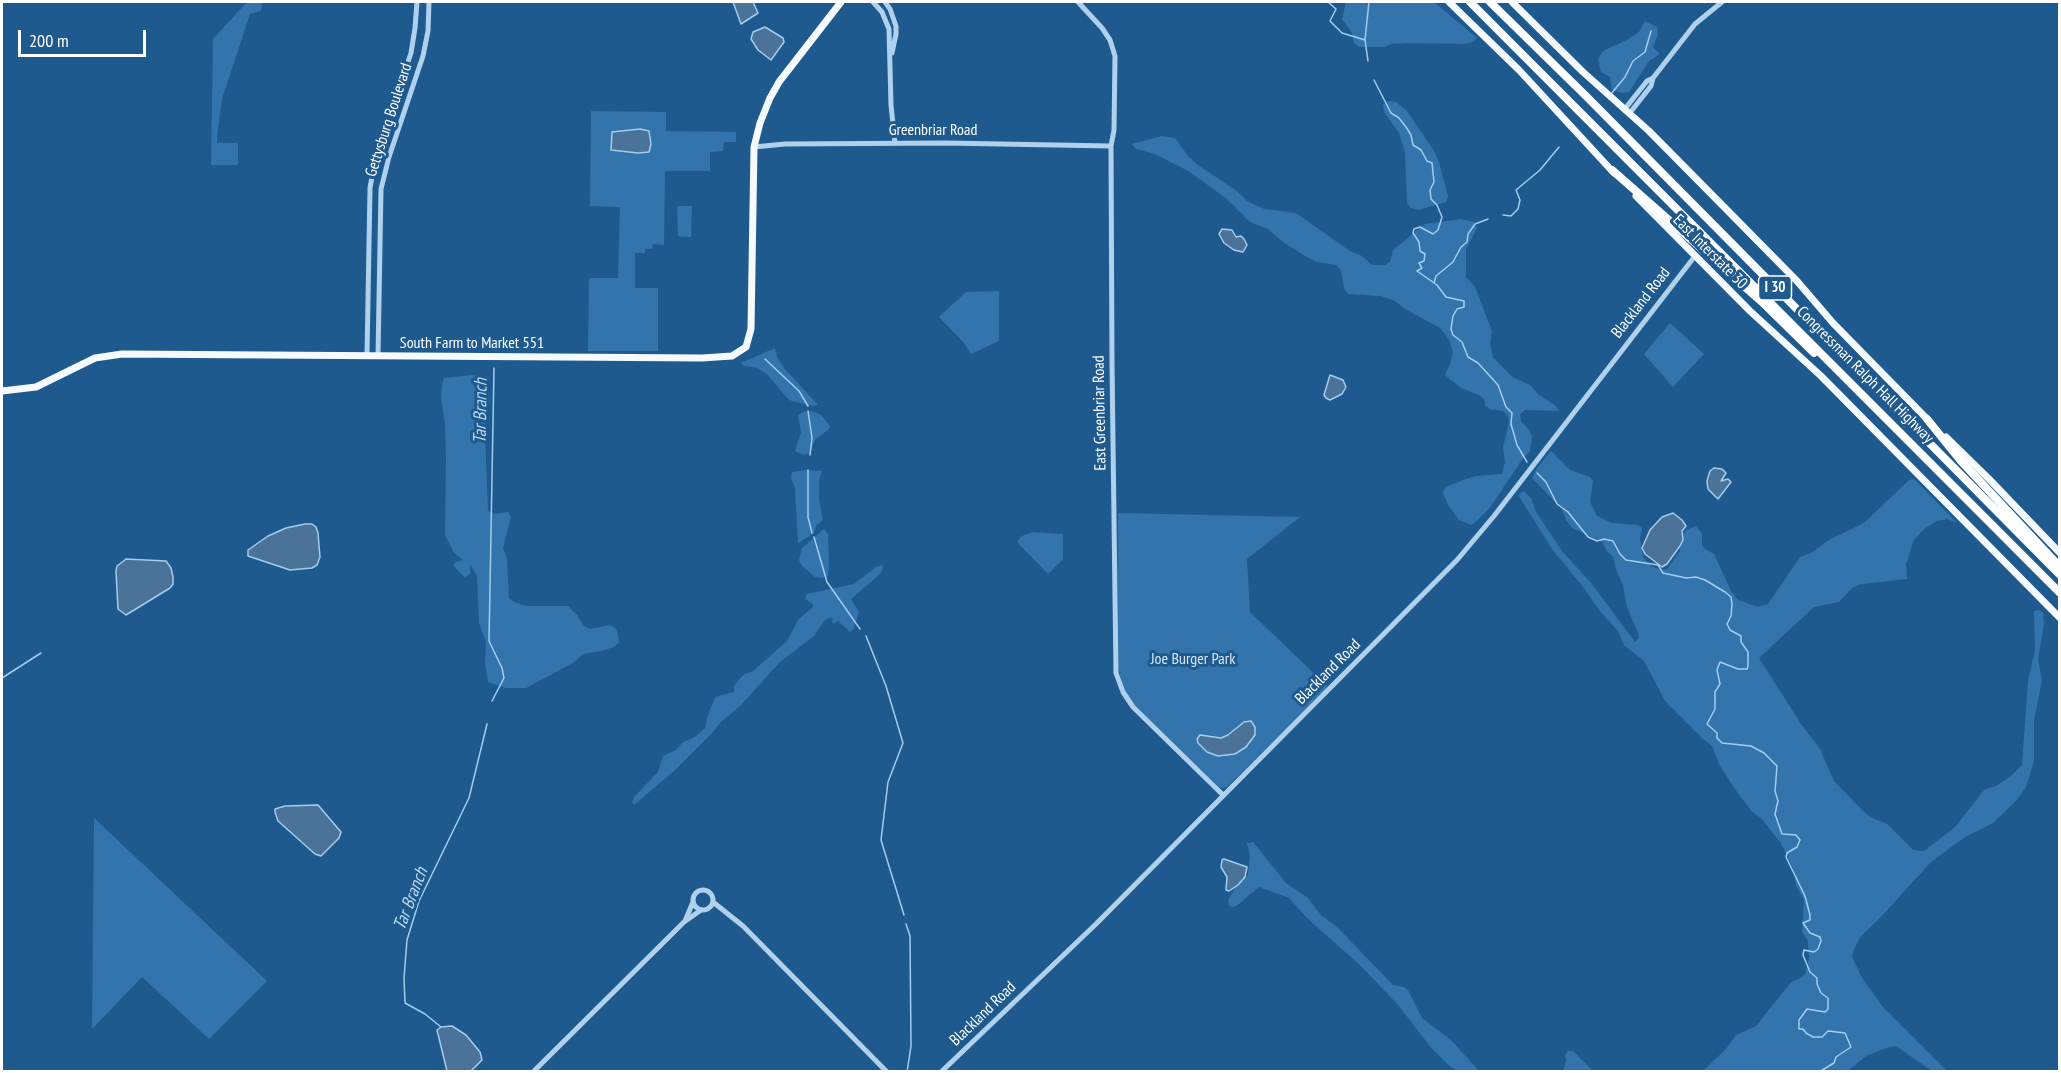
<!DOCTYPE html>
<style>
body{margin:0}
#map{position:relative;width:2061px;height:1073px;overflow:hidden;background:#1f5a8f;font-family:"PT Sans Narrow",sans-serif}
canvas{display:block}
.frame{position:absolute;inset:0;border:3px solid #fff;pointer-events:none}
.scale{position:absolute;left:18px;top:30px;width:128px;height:27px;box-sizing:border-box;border:3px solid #fff;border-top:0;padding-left:8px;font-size:18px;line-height:21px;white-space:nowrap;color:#fff;-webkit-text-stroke:4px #1f5a8f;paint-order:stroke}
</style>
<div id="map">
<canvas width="2061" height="1073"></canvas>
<div class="frame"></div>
<div class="scale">200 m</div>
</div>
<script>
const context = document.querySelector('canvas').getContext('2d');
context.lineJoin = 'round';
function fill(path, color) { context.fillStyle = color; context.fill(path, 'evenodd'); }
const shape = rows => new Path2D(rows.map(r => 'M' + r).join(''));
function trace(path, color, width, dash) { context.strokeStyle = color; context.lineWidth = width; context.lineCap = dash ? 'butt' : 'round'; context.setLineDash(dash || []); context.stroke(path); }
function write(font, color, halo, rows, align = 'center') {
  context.font = font + ' "PT Sans Narrow",sans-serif'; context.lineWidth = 6; context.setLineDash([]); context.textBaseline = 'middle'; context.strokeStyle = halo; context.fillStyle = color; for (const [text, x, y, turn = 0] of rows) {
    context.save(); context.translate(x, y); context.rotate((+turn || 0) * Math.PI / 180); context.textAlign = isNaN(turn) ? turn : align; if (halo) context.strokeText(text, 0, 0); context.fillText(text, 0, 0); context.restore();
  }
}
fill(shape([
 [247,2,262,2,261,11,250,14,222,99,217,136,217,143,238,143,238,165,211,165,213,39],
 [1346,2,1434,2,1477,38,1473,42,1464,44,1409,43,1390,44,1385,47,1359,47,1354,43,1352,33,1342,19],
 [1645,21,1657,27,1658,34,1653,47,1660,54,1649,61,1629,92,1622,93,1612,90,1610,77,1601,72,1598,59,1603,51,1627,40,1639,32],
 [1388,101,1396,102,1407,111,1434,151,1439,162,1446,189,1448,196,1446,202,1418,210,1411,208,1407,203,1405,152,1399,133,1384,112,1383,105],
 [591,111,666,112,666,131,736,132,736,142,724,142,723,151,710,152,710,171,665,171,664,245,653,244,652,249,645,249,645,253,635,253,635,288,658,288,658,351,588,351,589,278,618,278,620,207,590,206],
 [1162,136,1175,138,1188,156,1198,165,1237,191,1247,201,1264,209,1296,213,1350,251,1362,256,1372,265,1385,265,1390,262,1393,250,1425,224,1461,219,1474,222,1477,228,1466,249,1466,277,1475,287,1492,331,1490,344,1493,357,1512,377,1530,385,1539,395,1555,405,1559,411,1525,410,1520,414,1521,421,1530,431,1532,437,1530,451,1521,461,1491,506,1477,521,1471,525,1459,520,1448,505,1443,493,1445,487,1463,480,1476,476,1502,474,1505,462,1503,447,1509,422,1508,416,1503,411,1490,409,1485,405,1484,399,1479,395,1461,388,1445,375,1450,364,1453,352,1449,340,1445,334,1440,328,1405,309,1395,301,1381,296,1348,294,1344,288,1341,270,1336,265,1317,262,1305,256,1283,242,1268,229,1250,222,1227,199,1190,172,1155,154,1136,149,1132,144],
 [677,206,692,206,691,237,681,237,678,235],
 [999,291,999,341,971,354,964,343,939,317,966,292],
 [1670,323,1704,354,1673,387,1644,354],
 [775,348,777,357,784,368,818,405,812,406,789,400,767,374,757,368,744,366,741,363],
 [471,375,488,377,490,402,486,415,485,433,488,511,495,514,508,512,511,517,503,548,507,559,509,598,514,602,526,606,568,606,577,615,584,626,590,629,610,625,616,629,618,635,619,642,614,647,601,651,583,654,573,663,526,688,506,688,488,682,485,663,486,642,479,623,477,576,470,564,470,573,465,578,453,565,456,562,463,560,454,553,445,535,446,457,445,424,441,397,442,384,444,378],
 [812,411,821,415,830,426,829,429,815,440,810,453,804,455,795,451,801,432,798,416,802,412],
 [1551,451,1570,470,1590,477,1593,481,1590,502,1597,516,1612,523,1638,525,1642,528,1640,539,1643,557,1651,566,1661,570,1667,569,1680,551,1683,535,1686,530,1696,526,1702,534,1702,545,1705,549,1714,554,1731,591,1738,600,1758,607,1768,604,1800,557,1811,553,1829,540,1864,523,1909,480,1914,479,1957,523,1947,519,1937,521,1925,528,1914,540,1906,564,1907,579,1861,584,1852,588,1839,602,1814,607,1759,658,1801,724,1820,749,1834,781,1864,812,1872,818,1887,824,1913,850,1924,851,1928,848,1955,827,1985,789,1996,786,2010,777,2022,765,2028,681,2035,649,2034,611,2039,610,2043,613,2044,624,2038,660,2042,680,2034,720,2034,761,2026,787,2017,800,1993,823,1965,837,1931,862,1879,919,1860,937,1853,952,1852,957,1861,976,1882,1006,1947,1071,1932,1071,1896,1046,1886,1048,1866,1056,1848,1071,1703,1071,1726,1049,1736,1035,1756,1026,1791,982,1801,978,1805,974,1809,958,1808,941,1802,932,1804,900,1796,885,1793,868,1781,843,1761,818,1752,812,1735,789,1720,766,1712,746,1703,739,1665,701,1644,661,1624,645,1618,631,1599,610,1584,588,1552,549,1520,498,1519,494,1524,491,1531,498,1536,512,1562,551,1591,583,1635,642,1639,638,1638,633,1627,607,1623,585,1616,570,1613,557,1607,551,1602,542,1572,528,1566,520,1562,509,1532,478,1537,468],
 [805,470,822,471,819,480,819,500,823,520,816,526,814,533,798,543,795,488,791,478,792,472],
 [1118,513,1300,517,1247,559,1250,612,1328,687,1227,787,1220,788,1135,706,1125,692,1120,676,1118,666],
 [824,529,828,534,829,566,828,576,822,578,815,577,802,566,799,560,802,548],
 [1032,532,1063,534,1063,559,1048,574,1018,543,1018,540,1022,536],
 [882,565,883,568,880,574,851,599,859,612,853,630,850,632,838,621,833,624,832,621,833,619,831,617,825,620,814,636,780,662,741,705,721,722,713,732,674,771,634,805,632,802,635,796,658,772,663,756,676,750,683,742,695,737,705,728,707,718,715,697,734,692,734,686,743,675,753,671,787,641,798,620,813,607,813,604,805,599,807,594,854,584,876,567],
 [94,818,267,981,209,1039,142,977,92,1029],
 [1253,842,1286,883,1308,898,1321,915,1338,928,1393,985,1404,987,1408,990,1422,1018,1451,1040,1479,1071,1457,1071,1451,1067,1432,1049,1399,1006,1361,966,1307,918,1289,898,1259,887,1239,904,1234,907,1229,906,1228,901,1236,886,1248,875,1250,854,1247,843],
 [1568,1051,1573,1051,1593,1071,1563,1071,1566,1061,1565,1055]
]), '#3374ad');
const water = shape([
 [733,2,753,2,758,13,741,24,733,2],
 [765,27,783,38,784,42,771,60,758,50,751,39,753,32,765,27],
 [640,129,649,131,651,144,649,152,638,153,611,150,612,132,640,129],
 [1222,229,1232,230,1236,237,1241,236,1244,239,1247,245,1243,252,1234,250,1224,243,1219,234,1222,229],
 [1330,375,1343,380,1346,387,1342,394,1330,400,1326,398,1324,395,1330,375],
 [1714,468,1722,469,1726,473,1721,481,1728,479,1731,482,1718,499,1708,489,1707,481,1710,471,1714,468],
 [1673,513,1682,520,1686,526,1682,531,1683,540,1680,546,1667,564,1662,567,1645,554,1642,548,1650,530,1662,517,1673,513],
 [305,524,312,524,316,527,318,533,320,557,317,565,312,568,290,570,248,556,248,550,268,536,286,528,305,524],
 [126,559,166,561,171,568,173,577,173,584,170,588,126,615,118,609,116,571,117,566,126,559],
 [1251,721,1255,727,1255,735,1246,747,1235,754,1218,756,1207,752,1198,743,1197,739,1200,735,1221,738,1228,735,1244,722,1251,721],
 [318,805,341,832,339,838,321,856,315,854,278,821,275,812,275,809,285,806,318,805],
 [1224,859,1247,867,1245,877,1238,885,1229,891,1226,890,1227,877,1221,867,1222,860,1224,859],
 [452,1026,466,1035,480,1052,482,1060,471,1071,447,1071,437,1030,441,1027,452,1026]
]);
fill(water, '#4b7399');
trace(water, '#a3cdee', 1.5);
trace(shape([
 [1328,2,1336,9,1330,21,1342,33,1365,40,1368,61],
 [1365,39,1369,2],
 [1374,80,1391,113,1399,118,1406,127,1411,135,1413,145,1421,150,1427,161,1432,163,1434,182,1430,190,1431,199,1437,205,1442,217,1438,230,1433,234,1420,227,1414,229,1413,233,1419,242,1420,251,1425,254,1424,261,1419,263,1422,268,1417,271,1437,285,1446,297,1464,301,1464,307,1457,309,1453,316,1451,329,1453,335,1462,342,1468,357,1478,363,1498,385,1506,407,1512,413,1511,424,1517,445,1527,462],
 [1611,94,1625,77,1633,61,1645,52,1651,31],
 [1503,215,1511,216,1518,209,1520,200,1516,190,1540,170,1559,147],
 [1434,283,1436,276,1453,262,1461,247,1467,242,1468,234,1475,224,1488,219],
 [765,359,799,391,808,406],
 [808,411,812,438,810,455],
 [808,470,808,517,812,533],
 [1537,473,1546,482,1557,504,1568,512,1588,537,1597,541,1604,539,1613,541,1620,554,1626,560,1658,565,1663,573,1686,578,1696,577,1705,580,1725,592,1731,597,1732,604,1731,616,1727,624,1730,630,1741,636,1741,642,1748,652,1748,666,1747,669,1738,669,1720,662,1717,670,1720,684,1715,692,1715,709,1707,724,1717,733,1717,738,1722,743,1751,746,1764,753,1777,766,1775,791,1778,801,1775,814,1782,834,1796,835,1800,840,1797,847,1787,853,1786,857,1805,896,1810,915,1810,920,1803,923,1810,933,1820,937,1821,941,1818,949,1814,952,1804,950,1803,955,1810,972,1817,978,1817,984,1821,993,1828,998,1828,1009,1825,1012,1807,1009,1799,1020,1799,1029,1803,1029,1806,1033,1813,1037,1822,1037,1828,1031,1845,1033,1851,1047,1836,1057,1834,1063,1819,1072],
 [814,537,827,582,860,629],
 [866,636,886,686,903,743,888,782,881,840,904,915],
 [2,678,41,653],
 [492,701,504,678,502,668,489,641,494,368],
 [906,924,910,936,911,1046,907,1072],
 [441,1027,425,1014,405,1003,404,978,407,940,419,901,469,798,487,724]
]), '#a3cdee', 1.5);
trace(shape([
 [873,2,882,12,889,29,891,105,895,143],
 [885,2,890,9,896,26,896,34,892,53],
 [1078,2,1102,28,1110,40,1115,56,1114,130,1111,146,1112,364,1116,673,1123,692,1133,707,1223,795],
 [1624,110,1647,81,1653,78],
 [1629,114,1651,86,1653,78,1695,24,1722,2],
 [754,147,785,144,945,143,1111,146],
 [367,356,370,188,375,160,411,53,415,28,417,2],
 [378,356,381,189,389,157,423,56,428,31,429,2],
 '693 900a10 10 0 1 1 20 0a10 10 0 1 1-20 0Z',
 [713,902,743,926,887,1072],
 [685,921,693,902],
 [533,1072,684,922,701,910],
 [941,1072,1096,924,1457,560,1494,516,1695,256]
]), '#afd1ed', 5);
trace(shape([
 [1449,2,1519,70,1614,173],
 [1512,2,1583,72,1649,131,1730,213,1797,281,1833,323,1929,421],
 [1636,196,1750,311,1821,376,2060,618],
 [2,391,36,387,95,358,122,354,702,358,732,356,746,347,751,329,754,147,760,123,770,98,779,82,841,2],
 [1946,437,1989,479,2060,553]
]), '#f5faff', 7);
trace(shape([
 [1470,2,2060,593],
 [1490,2,1586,96,2060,575],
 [1612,170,1762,302,1814,353],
 [1927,419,1961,461,2060,567]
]), '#fff', 8);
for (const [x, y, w] of [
 [1775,288,33]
]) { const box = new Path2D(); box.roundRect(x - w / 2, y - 12, w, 24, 4.5); context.fillStyle = '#1f5a8f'; context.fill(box); trace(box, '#fff', 1.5); }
write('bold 15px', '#fff', null, [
 ["I 30",1775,288]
]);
write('16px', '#fff', '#1f5a8f', [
 ["Gettysburg Boulevard",389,120,-72],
 ["Greenbriar Road",933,130],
 ["East Interstate 30",1710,252,45],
 ["Blackland Road",1641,303,-52],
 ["South Farm to Market 551",472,343],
 ["Congressman Ralph Hall Highway",1865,375,45],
 ["East Greenbriar Road",1100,413,-91],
 ["Blackland Road",1328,672,-45],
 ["Blackland Road",983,1014,-44]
]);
write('16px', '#d5e9f9', '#1f5a8f', [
 ["Joe Burger Park",1193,659]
]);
write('italic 18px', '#bbdaf4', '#1f5a8f', [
 ["Tar Branch",481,411,-89],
 ["Tar Branch",411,899,-69]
]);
</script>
